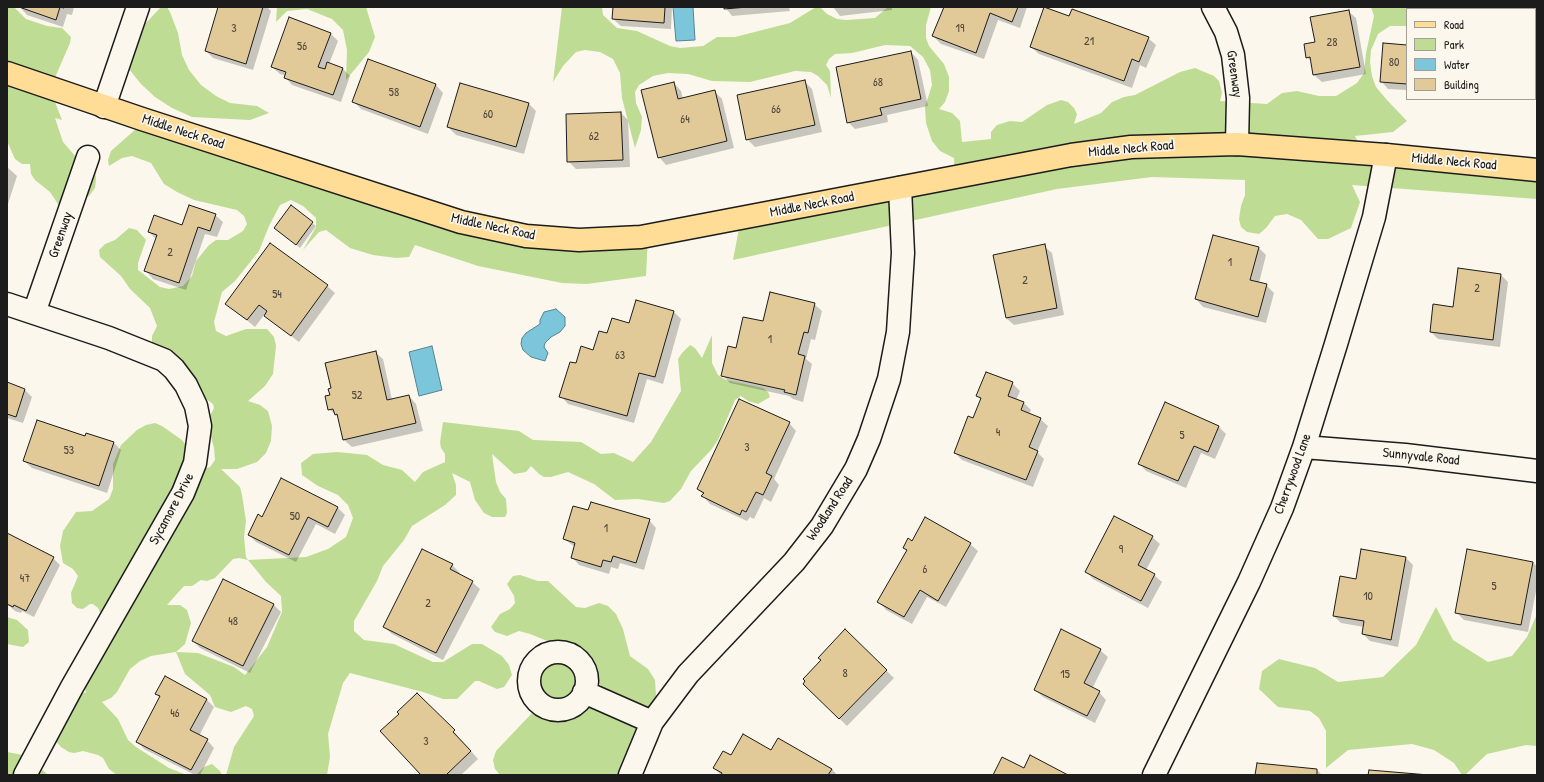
<!DOCTYPE html>
<style>
body{margin:0}
#map{position:relative;width:1544px;height:782px;overflow:hidden;background:#fbf7ec;font-family:"Patrick Hand",sans-serif}
canvas{display:block}
.frame{position:absolute;inset:0;border:8px solid #1c1c1c;pointer-events:none}
.legend{position:absolute;left:1406px;top:8px;width:130px;height:92px;box-sizing:border-box;background:#fbf7ec;border:1px solid #a29f99;margin:0;padding:5px 7px;list-style:none;font-size:12px;color:#1c1c1c}
.legend li{display:flex;align-items:center;gap:8px;height:20px}
.legend b{width:20px;border:1px solid #a29f99}
</style>
<div id="map">
<canvas width="1544" height="782"></canvas>
<div class="frame"></div>
<ul class="legend">
<li><b style="height:5px;background:#ffdd96"></b>Road</li>
<li><b style="height:11px;background:#bfdc94"></b>Park</li>
<li><b style="height:11px;background:#7cc6dc"></b>Water</li>
<li><b style="height:11px;background:#e2c998"></b>Building</li>
</ul>
</div>
<script>
const context = document.querySelector('canvas').getContext('2d');
context.lineJoin = 'round';
function fill(path, color) { context.fillStyle = color; context.fill(path, 'evenodd'); }
const shape = rows => new Path2D(rows.map(r => 'M' + r).join(''));
function trace(path, color, width, dash) { context.strokeStyle = color; context.lineWidth = width; context.lineCap = dash ? 'butt' : 'round'; context.setLineDash(dash || []); context.stroke(path); }
function write(font, color, halo, rows, align = 'center') {
  context.font = font + ' "Patrick Hand",sans-serif'; context.lineWidth = 3.5; context.setLineDash([]); context.textBaseline = 'middle'; context.strokeStyle = halo; context.fillStyle = color; for (const [text, x, y, turn = 0] of rows) {
    context.save(); context.translate(x, y); context.rotate((+turn || 0) * Math.PI / 180); context.textAlign = isNaN(turn) ? turn : align; if (halo) context.strokeText(text, 0, 0); context.fillText(text, 0, 0); context.restore();
  }
}
fill(shape([
 [7,7,14,7,26,19,47,26,62,28,71,37,70,43,50,89,62,120,55,118,63,142,76,157,89,163,95,170,96,179,95,188,89,196,64,209,58,204,50,192,35,180,31,174,30,164,22,164,15,159,7,141],
 [161,7,167,7,170,12,178,33,182,55,189,70,201,85,216,96,230,103,257,106,269,113,250,120,192,117,172,108,155,97,141,84,129,69,129,59,145,24],
 [277,7,366,7,375,37,369,52,346,80,347,50,343,30,332,19,307,9,287,11,276,22],
 [562,7,602,7,603,15,617,28,637,31,670,46,680,48,703,46,717,37,735,37,790,23,816,7,820,7,827,14,837,19,846,20,875,18,888,7,931,7,926,25,926,38,929,46,944,64,949,77,949,91,945,102,939,109,952,113,960,121,962,142,991,139,991,132,997,125,1010,121,1022,122,1047,105,1061,100,1068,102,1074,108,1077,114,1074,124,1101,113,1112,102,1124,97,1135,95,1180,72,1195,68,1214,76,1219,81,1222,93,1220,101,1267,104,1282,93,1297,91,1319,96,1336,96,1357,83,1364,73,1366,53,1374,16,1371,7,1440,7,1440,9,1407,9,1407,26,1390,26,1378,34,1371,50,1370,62,1372,76,1376,87,1386,99,1407,121,1393,132,1355,136,1359,144,1537,170,1537,199,1352,185,1360,202,1351,228,1328,239,1318,239,1301,220,1287,214,1275,216,1266,228,1259,234,1247,232,1241,227,1239,219,1241,206,1245,195,1245,180,1152,177,1057,189,733,260,741,218,955,177,954,158,940,151,932,141,926,123,925,107,932,85,930,70,923,57,910,46,885,45,852,53,835,54,829,59,826,65,830,71,831,98,827,85,818,76,811,72,795,71,750,82,712,81,688,74,668,73,653,76,639,85,635,92,636,103,642,117,641,130,635,148,622,98,620,73,613,59,600,52,585,50,576,52,563,66,553,82],
 [145,121,461,222,648,235,646,276,587,284,562,283,478,266,415,245,409,257,396,258,373,255,350,248,326,230,319,232,303,250,316,227,316,218,303,206,291,200,280,205,269,226,259,251,235,281,222,292,214,322,216,331,226,336,246,329,267,329,274,337,276,346,273,374,265,386,248,401,260,405,268,411,272,426,271,441,266,453,257,462,237,469,221,469,240,487,242,495,246,521,244,537,246,557,248,560,306,557,328,549,346,537,353,518,348,505,338,495,318,486,302,475,301,463,313,454,337,452,367,455,383,465,402,470,415,482,423,472,445,462,445,454,441,448,440,442,443,422,519,431,533,440,581,442,601,454,614,453,633,462,651,442,681,391,678,359,682,353,690,345,695,348,702,358,712,335,712,363,718,375,726,380,763,388,768,392,770,397,758,404,748,401,741,396,735,400,718,440,711,450,691,471,681,489,670,501,664,503,638,499,615,500,594,484,568,472,551,477,544,477,539,474,531,466,526,472,514,474,492,454,496,482,500,492,506,499,507,513,505,517,492,517,484,513,475,500,470,482,452,473,456,485,456,495,445,505,412,526,404,540,383,566,377,581,354,621,354,631,364,640,394,644,433,662,443,662,472,644,482,644,502,656,509,665,512,675,504,687,497,689,479,681,475,681,457,699,443,699,423,692,350,673,343,683,328,734,330,757,327,775,226,775,234,747,254,716,252,709,246,706,231,712,215,707,210,695,185,674,176,652,151,656,140,661,130,669,117,692,111,698,102,702,118,719,128,740,136,747,169,768,184,774,196,775,204,767,212,764,220,771,222,775,117,775,109,769,103,758,98,755,83,751,74,753,69,752,61,747,50,735,80,692,86,693,83,680,103,619,98,608,93,604,90,604,83,609,77,608,72,603,71,593,78,576,73,569,63,563,60,546,63,531,76,512,92,511,109,499,113,489,113,464,121,445,137,430,146,425,155,423,162,426,182,440,204,469,210,467,215,460,214,448,210,433,209,418,214,408,213,404,198,393,152,344,152,336,157,326,150,308,130,289,121,276,100,257,99,250,105,244,115,240,129,228,137,230,146,240,138,263,138,270,160,287,169,289,183,286,192,276,196,261,209,245,216,240,228,240,243,231,247,224,244,216,237,210,194,200,177,192,164,184,151,163,132,156,122,158,109,166,108,160,111,151],
 [239,558,248,560,266,582,281,596,282,612,267,647,245,675,234,667,198,653,176,652,185,644,191,623,187,610,180,605,167,605,184,586,192,586,201,580,207,581,215,578,233,559],
 [520,575,538,581,548,581,576,607,585,608,599,603,608,606,616,614,623,629,630,656,648,669,655,680,656,695,662,716,658,741,653,751,639,767,625,770,616,775,500,775,495,769,493,760,496,751,532,713,543,711,546,714,555,716,570,713,580,708,597,704,603,689,583,658,572,651,530,634,519,631,507,636,495,632,491,627,500,614,510,609,515,603,514,596,507,584,513,576],
 [1436,607,1453,640,1488,662,1512,656,1527,637,1537,614,1537,746,1526,745,1487,754,1465,775,1462,775,1454,763,1434,750,1412,744,1348,750,1326,768,1326,731,1319,718,1310,711,1278,707,1259,689,1262,671,1279,659,1315,668,1338,682,1383,677,1416,645],
 [7,617,17,620,28,630,29,642,23,647,7,644],
 '529 681a29 29 0 1 1 58 0a29 29 0 1 1-58 0Z',
 [7,752,28,756,48,775,7,775]
]), '#bfdc94');
const water = shape([
 [673,7,693,7,695,40,676,41,673,7],
 [556,309,565,317,565,326,560,332,551,337,545,343,544,347,548,353,545,361,531,357,523,350,521,344,522,338,526,333,540,324,540,320,544,312,556,309],
 [432,346,442,390,419,396,409,352,432,346]
]);
fill(water, '#7cc6dc');
trace(water, '#56828f', 1);
fill(shape([
 [20,7,74,7,72,15,67,14,63,27,27,15],
 [219,7,267,7,271,11,253,70,213,58,206,51],
 [614,7,672,7,671,29,621,26,613,19],
 [725,7,789,7,790,11,732,16],
 [833,7,892,7,892,10,840,16],
 [945,7,1027,7,1020,28,998,20,984,59,941,44,933,36],
 [1535,10,1537,12,1537,44,1535,46],
 [1348,11,1356,18,1366,74,1322,82,1314,75,1312,62,1307,57,1316,43],
 [1070,17,1148,38,1156,45,1146,68,1140,65,1132,88,1039,54,1031,47],
 [330,33,338,41,329,64,342,68,350,76,341,102,292,85,285,77,286,76,280,74,272,67],
 [1407,46,1407,90,1388,89,1381,81],
 [911,52,918,60,928,106,887,115,888,122,855,129,848,122],
 [369,60,436,85,443,93,428,134,361,109,353,101],
 [805,82,812,89,822,132,755,147,747,139],
 [674,83,681,91,683,99,714,91,722,99,734,148,666,165,659,157],
 [529,104,536,111,524,154,456,135,448,127],
 [621,113,628,120,630,167,576,169,568,161],
 [7,167,17,176,7,207],
 [291,207,316,226,300,248,275,228],
 [215,215,223,222,217,237,205,234,186,290,153,279,146,271,156,239,149,232,182,226],
 [1044,246,1052,253,1064,315,1014,325,1006,318],
 [1259,248,1266,255,1259,283,1266,285,1274,293,1266,323,1203,307,1196,299],
 [1459,269,1501,275,1508,282,1500,347,1438,339,1431,332,1454,308],
 [327,286,335,293,299,342,264,315,255,327,227,304],
 [814,304,822,311,815,340,811,339,806,359,812,364,803,402,793,399,789,396,730,383,722,375,737,349,764,323],
 [674,312,681,319,663,384,647,379,634,423,568,404,561,396,576,365,594,351,608,334],
 [375,352,383,359,392,400,409,396,416,404,423,431,352,447,344,440,338,417,329,409,331,396],
 [1012,383,1020,391,1016,400,1024,403,1031,410,1029,414,1040,419,1048,426,1037,452,1044,459,1033,487,962,460,955,453,974,419,981,400,978,396],
 [7,384,25,390,32,397,23,423,7,418],
 [789,423,796,431,774,479,779,485,771,502,764,498,754,519,750,517,747,521,710,504,703,496,704,495,698,489],
 [1218,426,1226,434,1215,459,1201,453,1186,488,1146,471,1139,463],
 [86,434,114,443,121,450,107,493,32,468,24,461,85,437],
 [282,479,338,508,345,515,335,534,316,524,296,562,256,542,249,535,262,518],
 [588,511,649,520,656,528,644,570,620,563,618,569,611,567,609,574,579,565,572,557,575,547,564,539],
 [7,534,53,558,60,565,34,617,22,611,21,613,15,611,7,604],
 [1152,537,1160,544,1146,570,1154,575,1162,582,1148,608,1093,579,1086,571],
 [912,542,970,544,978,551,946,607,927,597,912,624,886,610,879,602,907,551,904,548],
 [1406,558,1413,565,1398,647,1370,641,1363,634,1364,627,1341,623,1334,616,1357,580],
 [1533,562,1537,567,1537,586,1528,632,1464,620,1456,612],
 [452,565,460,573,458,575,472,582,480,589,443,660,392,634,384,627],
 [224,580,274,605,281,612,250,673,200,648,193,641],
 [845,631,894,678,847,726,804,684],
 [1062,631,1100,650,1108,657,1092,689,1099,692,1106,700,1095,723,1043,697,1035,690],
 [165,677,207,700,214,707,199,736,207,740,214,748,200,775,195,775,144,749,137,741,160,698,156,694],
 [442,718,478,759,461,775,422,775],
 [771,751,832,769,837,775,721,775,714,768,731,757],
 [1317,770,1322,775,1256,775]
]), '#0003');
const building = shape([
 [19,7,65,7,64,8,60,7,56,20,19,7],
 [218,7,263,7,246,64,205,51,218,7],
 [613,7,665,7,664,23,612,19,613,7],
 [724,7,748,7,724,9,724,7],
 [944,7,1018,7,1012,22,990,13,976,53,932,36,944,7],
 [1044,7,1069,16,1072,9,1149,37,1139,62,1132,59,1124,81,1030,47,1044,7],
 [1478,7,1533,7,1537,11,1537,29,1535,31,1535,9,1480,9,1478,7],
 [1349,10,1360,67,1313,75,1310,57,1306,58,1304,44,1315,42,1310,17,1349,10],
 [289,17,331,33,318,67,325,69,327,62,343,68,333,95,284,78,286,72,271,67,289,17],
 [1383,43,1407,45,1407,84,1380,82,1383,43],
 [911,51,921,99,880,108,882,115,847,123,836,67,911,51],
 [368,59,436,84,420,127,352,102,368,59],
 [1537,63,1537,85,1535,83,1535,65,1537,63],
 [805,80,815,125,746,140,737,95,805,80],
 [674,82,678,99,715,90,727,141,658,158,641,90,674,82],
 [460,83,529,103,516,147,447,127,460,83],
 [621,112,623,160,567,162,566,114,621,112],
 [189,205,216,214,210,231,198,227,179,283,144,271,157,235,148,232,154,215,182,225,189,205],
 [291,205,313,222,296,245,274,228,291,205],
 [1213,235,1259,247,1250,280,1267,284,1258,317,1195,299,1213,235],
 [270,243,328,285,291,336,264,316,267,311,259,305,247,320,225,304,270,243],
 [1045,244,1057,308,1006,318,993,255,1045,244],
 [1458,268,1501,274,1493,340,1430,332,1433,304,1453,307,1458,268],
 [770,292,815,303,808,333,804,332,798,354,805,356,796,395,784,392,785,390,721,376,728,346,736,348,743,317,763,321,770,292],
 [636,300,674,311,655,377,639,373,627,416,559,397,570,362,576,363,581,346,593,350,599,331,607,333,612,318,629,323,636,300],
 [376,351,387,400,409,395,416,423,343,440,337,414,335,415,333,409,328,410,325,396,330,395,328,389,331,388,325,363,376,351],
 [986,372,1013,382,1008,396,1024,402,1021,410,1041,418,1029,447,1038,451,1026,480,954,453,968,416,973,418,981,398,976,396,986,372],
 [7,382,25,389,16,417,7,414,7,382],
 [739,399,790,422,766,473,772,476,763,495,756,492,746,512,742,510,740,515,701,496,704,493,697,489,739,399],
 [1165,402,1219,426,1208,452,1194,446,1178,481,1138,464,1165,402],
 [37,420,85,436,86,433,114,442,99,486,23,461,37,420],
 [281,478,338,507,328,527,308,517,289,555,248,535,258,514,262,517,281,478],
 [591,502,650,519,636,563,613,556,611,562,603,560,601,567,571,558,575,543,563,539,573,506,588,510,591,502],
 [1114,516,1153,536,1138,565,1155,574,1141,601,1085,572,1114,516],
 [925,517,971,543,938,601,920,590,904,617,877,602,907,550,903,548,908,538,912,541,925,517],
 [7,533,54,557,26,611,14,605,13,607,7,604,7,533],
 [422,549,453,564,450,569,473,581,436,653,383,627,422,549],
 [1361,549,1406,557,1391,640,1362,634,1364,621,1333,616,1340,576,1356,579,1361,549],
 [1467,549,1533,562,1521,625,1455,613,1467,549],
 [223,579,274,604,243,666,192,641,223,579],
 [845,629,887,670,839,719,803,684,805,681,803,679,821,660,818,658,845,629],
 [1061,629,1101,649,1084,683,1100,691,1087,716,1034,690,1061,629],
 [165,676,207,699,190,730,208,739,191,770,136,742,160,696,155,694,165,676],
 [417,693,455,730,453,732,471,751,446,775,421,775,380,731,399,714,397,712,417,693],
 [743,734,771,750,778,738,832,769,828,775,721,775,722,773,713,768,723,751,731,755,743,734],
 [1030,755,1068,775,993,775,1002,757,1024,768,1030,755],
 [1257,763,1317,769,1317,775,1255,775,1257,763],
 [1369,770,1429,775,1368,775,1369,770]
]);
fill(building, '#e2c998');
trace(building, '#1c1c1c', 1);
const minor = shape([
 [1213,7,1226,32,1233,55,1238,98,1237,144],
 [104,107,138,7],
 [7,304,109,338,164,360,174,369,186,385,196,406,200,426,195,463,183,493,72,687,25,775],
 [34,313,88,157],
 [1304,447,1405,455,1537,471],
 '529 681a29 29 0 1 1 58 0a29 29 0 1 1-58 0Z',
 [584,692,652,722],
 [630,775,652,722,688,674,794,562,822,526,856,469,869,439,889,379,898,332,903,253,900,188],
 [1154,775,1249,582,1282,508,1304,447,1336,344,1374,217,1386,155]
]);
const major = shape([
 [7,73,142,119,461,222,526,236,579,240,641,237,1071,155,1131,147,1237,144,1386,155,1537,170]
]);
trace(minor, '#1c1c1c', 25);
trace(major, '#1c1c1c', 25);
trace(minor, '#fbf7ec', 22);
trace(major, '#ffdd96', 22);
write('12px', '#4e473b', null, [
 ["3",234,29],
 ["19",960,29],
 ["21",1089,42],
 ["28",1332,43],
 ["56",302,47],
 ["80",1394,63],
 ["68",878,83],
 ["58",394,93],
 ["66",776,110],
 ["60",488,115],
 ["64",685,120],
 ["62",594,137],
 ["2",170,253],
 ["1",1230,263],
 ["2",1025,281],
 ["2",1477,289],
 ["54",277,295],
 ["1",770,340],
 ["63",620,356],
 ["52",357,396],
 ["4",998,433],
 ["5",1182,436],
 ["3",747,448],
 ["53",69,451],
 ["50",295,517],
 ["1",606,529],
 ["9",1121,550],
 ["6",925,570],
 ["47",25,579],
 ["5",1494,587],
 ["10",1368,597],
 ["2",428,604],
 ["48",233,622],
 ["8",845,674],
 ["15",1065,675],
 ["46",175,714],
 ["3",426,742]
]);
write('14px', '#1c1c1c', '#fbf7ec', [
 ["Greenway",1234,74,82],
 ["Middle Neck Road",183,132,18],
 ["Middle Neck Road",1131,149,-5],
 ["Middle Neck Road",1454,162,5],
 ["Middle Neck Road",812,205,-11],
 ["Middle Neck Road",493,227,12],
 ["Greenway",61,235,-71],
 ["Sunnyvale Road",1421,457,6],
 ["Cherrywood Lane",1293,474,-70],
 ["Sycamore Drive",172,509,-62],
 ["Woodland Road",830,509,-57]
]);
</script>
